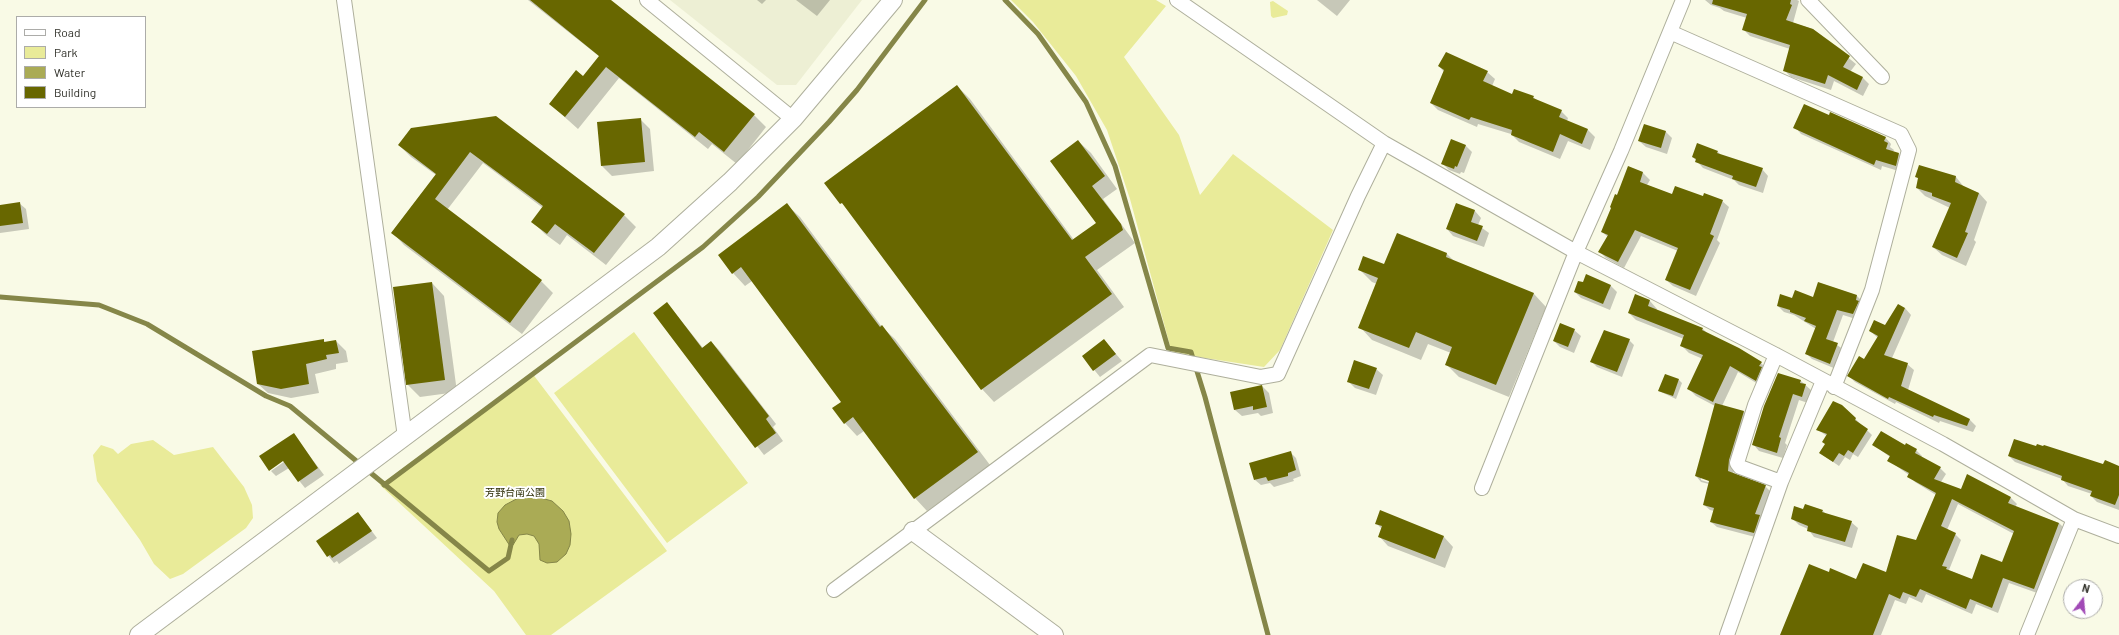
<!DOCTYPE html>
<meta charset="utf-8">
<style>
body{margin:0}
#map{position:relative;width:2119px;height:635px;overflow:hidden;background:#f9fae6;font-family:Barlow,sans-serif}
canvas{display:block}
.legend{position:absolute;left:16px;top:16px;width:130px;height:92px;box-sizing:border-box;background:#fff;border:1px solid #acaca9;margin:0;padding:5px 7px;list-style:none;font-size:12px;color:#303029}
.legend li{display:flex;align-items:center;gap:8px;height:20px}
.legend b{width:20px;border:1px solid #acaca9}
.north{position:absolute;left:2063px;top:579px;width:40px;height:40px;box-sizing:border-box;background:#fff;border:1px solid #acaca9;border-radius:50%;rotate:16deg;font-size:11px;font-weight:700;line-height:16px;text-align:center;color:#303029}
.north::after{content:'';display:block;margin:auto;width:14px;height:18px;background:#a14ab6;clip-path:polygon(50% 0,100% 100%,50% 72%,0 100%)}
</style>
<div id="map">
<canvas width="2119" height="635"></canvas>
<ul class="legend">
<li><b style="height:5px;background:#fff"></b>Road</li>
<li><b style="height:11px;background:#e9eb99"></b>Park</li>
<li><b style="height:11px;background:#aaab55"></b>Water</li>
<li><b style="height:11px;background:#686700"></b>Building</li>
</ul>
<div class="north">N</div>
</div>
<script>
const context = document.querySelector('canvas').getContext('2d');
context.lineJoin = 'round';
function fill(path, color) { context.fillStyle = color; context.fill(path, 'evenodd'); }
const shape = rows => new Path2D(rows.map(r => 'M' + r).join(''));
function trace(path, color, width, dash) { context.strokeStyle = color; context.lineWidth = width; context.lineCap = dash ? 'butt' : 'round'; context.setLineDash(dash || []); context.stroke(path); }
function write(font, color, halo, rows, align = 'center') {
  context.font = font + ' Barlow,"Noto Sans JP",sans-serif'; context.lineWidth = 4; context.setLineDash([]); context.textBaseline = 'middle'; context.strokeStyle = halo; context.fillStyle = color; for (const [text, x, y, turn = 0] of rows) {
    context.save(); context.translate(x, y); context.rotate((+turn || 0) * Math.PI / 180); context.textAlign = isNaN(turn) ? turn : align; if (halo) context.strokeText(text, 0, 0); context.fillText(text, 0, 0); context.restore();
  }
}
fill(shape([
 [670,0,862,0,796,85,777,85]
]), '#edefd4');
fill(shape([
 [1011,0,1156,0,1166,6,1124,57,1179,135,1200,195,1233,154,1333,230,1280,350,1264,367,1172,353,1130,199,1107,130,1076,76,1033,22],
 [1273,1,1288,11,1287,15,1273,18,1271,16,1270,2],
 [634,332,748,483,667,543,554,393],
 [532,373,667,551,551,635,526,635,494,591,380,485],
 [153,440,174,455,213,447,244,487,252,505,253,518,246,528,183,574,170,579,154,564,140,540,97,481,93,455,101,445,113,449,118,454,131,444]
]), '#e9eb99');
const water = shape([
 [524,495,534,496,552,501,563,511,569,521,571,534,570,545,566,554,557,562,547,563,540,560,539,544,534,536,527,534,519,535,513,545,510,546,499,529,497,522,498,513,505,505,524,495]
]);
fill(water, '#aaab55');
trace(water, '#858648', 1);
fill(shape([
 [528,0,609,0,754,115,766,127,737,164,712,144,708,149,619,78,578,129,550,104,583,77,600,57],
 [757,0,766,0,762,4],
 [796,0,830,0,817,16],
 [1317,0,1350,0,1337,16],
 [1705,0,1797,0,1799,1,1793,23,1813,29,1856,64,1850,72,1863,78,1869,84,1863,96,1834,81,1831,90,1791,77,1784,70,1790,49,1750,36,1744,30,1747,18,1724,11,1720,8,1711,5],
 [1439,66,1487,72,1495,79,1492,86,1513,96,1533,97,1538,101,1561,111,1568,118,1567,121,1588,130,1595,137,1590,150,1568,141,1560,159,1519,142,1511,134,1478,124,1477,127,1438,110,1431,103,1444,72],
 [957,86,970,99,1074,240,1097,224,1078,141,1091,153,1117,189,1103,199,1135,243,1097,270,1124,307,994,402,982,389,853,216,825,183],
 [495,117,624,215,636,227,606,265,567,235,560,245,545,234,533,222,543,208,483,163,447,210,541,281,553,293,522,334,404,245,392,232,436,175,411,157,399,145],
 [640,119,650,129,654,171,612,176,602,166,598,123],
 [1645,125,1666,132,1672,138,1667,154,1646,147,1639,141],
 [1795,127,1885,137,1891,144,1890,147,1894,150,1893,152,1899,154,1905,160,1902,172,1882,166,1881,170,1801,134],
 [1465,145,1472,152,1464,173,1461,172,1460,174,1449,170,1443,164],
 [1718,152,1721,155,1762,169,1768,176,1763,193,1739,185,1734,180,1703,168,1693,157],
 [1920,166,1956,177,1964,187,1979,193,1987,202,1974,240,1976,242,1966,266,1942,255,1933,247,1950,208,1925,196,1917,188,1919,179,1917,177],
 [1629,167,1643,173,1650,180,1647,185,1673,195,1704,197,1722,201,1729,207,1717,240,1720,243,1696,296,1673,286,1666,280,1678,251,1641,236,1624,268,1606,258,1600,252,1608,237,1602,232],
 [19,203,26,209,29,229,0,233,0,206],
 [1456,204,1475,211,1481,218,1478,225,1489,233,1484,247,1453,236,1447,229],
 [787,205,800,217,882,327,895,339,990,465,927,511,915,498,864,431,857,436,845,423,843,402,752,281,745,286,733,273],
 [1398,234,1447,254,1455,262,1534,294,1546,307,1509,397,1459,377,1446,364,1451,353,1428,344,1421,360,1372,340,1360,327,1377,284,1372,282,1359,269,1385,266],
 [432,283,444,296,457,392,420,397,407,384],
 [1818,284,1857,296,1863,302,1859,320,1843,315,1833,342,1844,350,1836,369,1812,359,1806,353,1816,329,1794,315,1784,312,1778,306,1793,299,1814,298],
 [1610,285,1617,292,1610,310,1581,298,1575,292],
 [1636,296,1650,301,1657,309,1656,311,1703,329,1707,333,1761,363,1768,370,1763,387,1738,372,1722,406,1744,412,1749,417,1733,474,1765,486,1771,492,1759,538,1717,527,1711,522,1714,511,1710,510,1704,505,1709,484,1701,482,1696,476,1715,406,1696,396,1689,389,1703,359,1689,353,1682,346,1684,339,1636,320,1629,313],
 [1701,477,1714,482,1713,484,1701,480],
 [667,303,703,348,711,342,719,350,776,424,773,427,783,441,764,455,654,313],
 [1905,308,1911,315,1892,358,1907,364,1914,370,1908,390,1970,420,1976,426,1973,432,1940,421,1939,423,1896,402,1895,404,1855,382,1849,376,1864,361,1878,338,1870,331,1886,326],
 [1574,330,1581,336,1574,353,1560,347,1554,341],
 [323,340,326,343,336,341,346,351,348,362,336,364,336,369,315,374,319,393,291,398,268,393,258,384],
 [1104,340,1122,361,1100,377,1083,356],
 [1629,340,1634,345,1622,377,1597,367,1592,362],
 [1376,369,1383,375,1376,395,1355,388,1348,381],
 [1778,374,1801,381,1812,391,1808,403,1799,400,1785,443,1787,445,1783,458,1759,451,1753,444],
 [1679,380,1682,383,1676,399,1659,391],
 [1262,386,1269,393,1273,413,1261,416,1258,413,1242,416,1235,410,1231,393],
 [1842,406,1872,435,1858,457,1853,454,1850,460,1845,457,1839,466,1820,453,1826,444,1827,436,1818,430],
 [294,435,324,475,305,488,289,468,276,476,271,471,288,459],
 [1874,445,1905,446,1916,450,1922,456,1921,458,1940,468,1946,474,1941,482,1961,491,1967,475,2011,498,2017,504,2015,507,2059,523,2065,529,2040,594,2009,583,1998,613,1976,604,1972,614,1926,594,1922,603,1909,597,1906,604,1895,600,1881,635,1781,635,1829,574,1857,580,1887,574,1917,541,1936,495,1915,482,1909,475,1888,460,1890,457],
 [1958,504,2014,534,2003,563,1972,580,1949,570,1961,540,1955,534,1947,530],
 [2037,448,2104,466,2119,468,2119,510,2097,502,2091,496,2092,494,2068,486,2062,479,2015,462,2009,456],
 [1290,452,1296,458,1301,476,1293,479,1294,481,1274,487,1270,483,1261,485,1255,480],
 [1804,510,1822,510,1826,514,1851,522,1858,528,1852,548,1814,537,1808,529,1799,525,1792,518],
 [358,513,377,538,339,564,337,561,334,563,317,542],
 [1376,523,1444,537,1453,547,1445,568,1388,546,1379,536,1382,529]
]), '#0003');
trace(shape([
 [1005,0,1038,34,1086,102,1115,166,1168,348,1191,352,1205,397,1268,635],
 [0,297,99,305,147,324,266,396,290,406,489,571,508,558,512,540],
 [384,485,703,247,758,197,829,122,857,90,925,0]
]), '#858648', 5);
fill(shape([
 [530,0,611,0,755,114,724,152,699,132,695,137,606,67,565,117,549,104,576,70,583,76,599,56],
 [1713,0,1791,0,1790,4,1792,5,1786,20,1813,29,1850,56,1843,67,1863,77,1857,90,1828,75,1825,84,1783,71,1790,45,1742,30,1747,14,1712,4],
 [1446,52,1488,71,1483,81,1512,94,1514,89,1534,96,1533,98,1562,110,1559,117,1588,129,1582,144,1560,134,1553,152,1511,135,1512,130,1471,117,1469,120,1430,103,1444,70,1438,66],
 [957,85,1072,240,1096,223,1050,161,1078,140,1105,176,1092,186,1121,224,1123,230,1085,257,1112,294,981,390,842,203,840,204,824,183],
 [1804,104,1829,115,1830,112,1886,137,1884,141,1888,143,1886,149,1899,153,1896,166,1876,160,1874,165,1793,128],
 [496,116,625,214,594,253,555,224,547,234,531,222,543,206,470,152,435,199,542,280,510,323,391,233,436,174,398,145,411,128],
 [641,118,645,162,601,166,597,122],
 [1644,124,1666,131,1661,148,1638,141],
 [1451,139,1466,145,1457,167,1455,166,1454,169,1441,164],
 [1697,143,1718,151,1717,153,1763,168,1756,187,1732,179,1733,176,1695,162,1696,159,1692,157],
 [1919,165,1956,176,1955,182,1979,193,1965,232,1968,233,1957,258,1932,247,1951,203,1932,196,1932,193,1916,188,1918,178,1915,177],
 [1628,166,1643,172,1640,182,1672,194,1675,186,1703,196,1704,193,1723,200,1710,234,1714,236,1690,290,1665,280,1678,248,1635,230,1618,262,1598,252,1608,235,1601,232,1611,208,1610,207,1615,194,1617,195],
 [20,202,23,223,0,226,0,205],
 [787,203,880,327,882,325,978,452,914,499,853,417,844,424,832,408,841,402,741,267,732,274,718,255],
 [1456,203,1475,210,1471,222,1483,226,1477,241,1446,229],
 [1397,233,1447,253,1446,257,1534,293,1496,385,1445,365,1452,347,1416,332,1409,348,1358,328,1378,278,1358,270,1363,256,1384,264],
 [1586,274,1611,285,1603,304,1574,292,1578,281,1583,282],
 [432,282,445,380,406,385,393,287],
 [1818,282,1857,295,1856,300,1859,301,1853,314,1837,310,1826,339,1838,343,1830,364,1805,354,1816,326,1804,321,1806,318,1790,312,1790,310,1777,306,1780,294,1792,298,1795,290,1813,297],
 [1635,294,1650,300,1648,306,1703,328,1702,330,1739,348,1762,362,1759,366,1762,367,1756,381,1730,366,1713,402,1687,389,1703,355,1680,346,1684,335,1628,313],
 [667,302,702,348,711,341,769,416,766,419,776,433,755,448,653,313],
 [1898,304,1905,308,1884,355,1908,363,1901,386,1970,419,1967,426,1934,415,1933,417,1889,397,1888,399,1847,376,1859,356,1864,359,1878,336,1869,331,1874,320,1885,325],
 [1560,323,1575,329,1568,347,1553,341],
 [1604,330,1630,339,1617,372,1590,362],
 [324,339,324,342,336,340,339,353,326,355,327,359,306,364,309,384,281,389,257,384,252,351],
 [1104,339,1116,354,1093,371,1082,356],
 [1354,360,1377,368,1369,389,1347,382],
 [1778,373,1801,380,1800,383,1806,384,1802,397,1793,394,1779,437,1781,438,1777,453,1752,445,1764,406],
 [1665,374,1679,379,1673,396,1658,391],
 [1262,385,1267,407,1253,410,1253,406,1234,410,1230,392],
 [1833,401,1842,405,1856,418,1855,420,1868,429,1853,453,1848,450,1844,456,1839,453,1833,462,1819,453,1825,444,1822,442,1827,434,1816,430],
 [1715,403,1744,411,1729,460,1728,471,1766,485,1755,514,1760,515,1754,533,1710,522,1714,508,1703,505,1709,481,1695,476],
 [1881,431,1905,445,1906,443,1917,449,1915,453,1941,467,1934,479,1961,489,1967,474,2011,497,2008,503,2059,523,2034,589,2003,578,1992,608,1970,599,1966,609,1920,589,1916,597,1903,592,1900,599,1889,594,1873,635,1780,635,1809,564,1829,572,1830,568,1856,579,1863,563,1886,572,1897,535,1916,540,1936,493,1907,477,1909,473,1887,461,1890,456,1872,445],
 [1952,499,2014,531,2002,562,1981,554,1972,579,1946,569,1947,567,1942,566,1956,533,1941,526],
 [294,433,318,468,298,482,283,461,269,471,259,456],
 [2014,439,2036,446,2037,444,2043,446,2044,445,2103,464,2105,460,2119,466,2119,495,2115,505,2090,496,2092,491,2061,480,2062,476,2008,456],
 [1291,451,1296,470,1288,473,1288,476,1268,481,1266,477,1254,480,1249,463],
 [1805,504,1823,510,1822,512,1852,521,1845,542,1807,531,1808,526,1791,519,1794,506,1803,509],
 [1380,510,1444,536,1435,559,1378,537,1382,526,1375,524],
 [358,512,372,531,332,558,330,555,327,557,316,541]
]), '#686700');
const minor = shape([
 [344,0,405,437],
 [647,0,793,119],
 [1177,0,1384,143,1576,252,1776,355,1943,444,2074,519,2119,536],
 [1808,0,1882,77],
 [1670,32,1901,134,1909,150,1872,290,1834,387],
 [1776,355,1755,405,1737,463,1740,467,1781,482],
 [1482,488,1576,252,1621,151,1683,0],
 [834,590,1150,355,1261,377,1278,374,1358,196,1384,143],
 [1727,635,1781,482,1823,381],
 [2027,635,2074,519]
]);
const tertiary = shape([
 [913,531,1054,635],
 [139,635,658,247,730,182,793,119,893,0]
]);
trace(minor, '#aeaf9c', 16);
trace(tertiary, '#aeaf9c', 20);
trace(minor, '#fff', 14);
trace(tertiary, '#fff', 18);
write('10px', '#2d2d06', '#fff', [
 ["芳野台南公園",515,493]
]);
</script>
